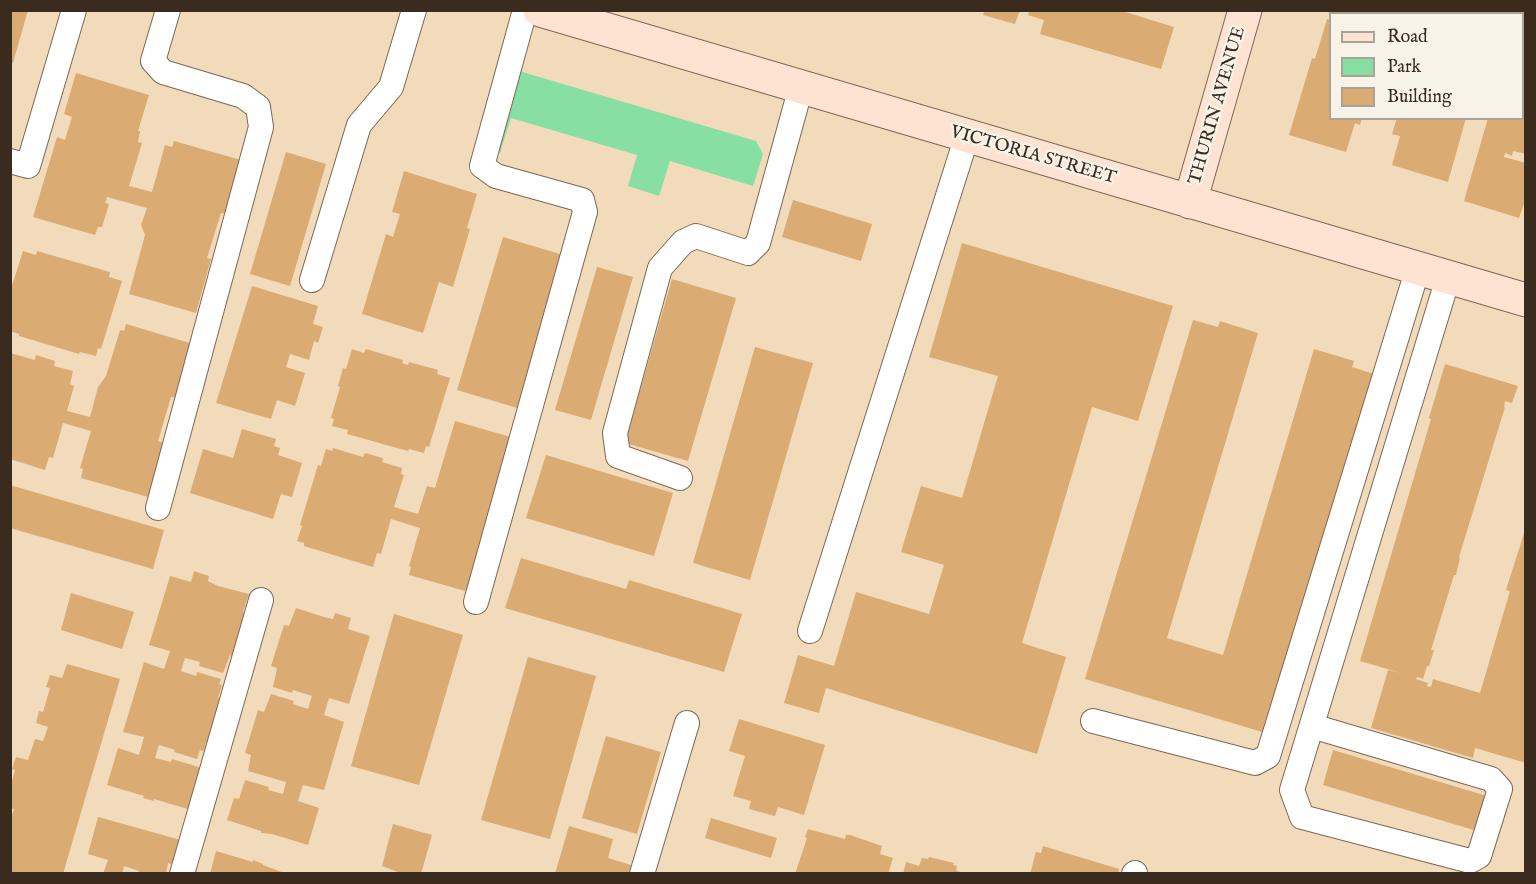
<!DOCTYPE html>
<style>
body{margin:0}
#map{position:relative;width:1536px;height:884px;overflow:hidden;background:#f1dbba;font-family:"IM FELL English",serif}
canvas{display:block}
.frame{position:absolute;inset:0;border:12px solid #3b2a1e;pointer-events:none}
.legend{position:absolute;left:1329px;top:12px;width:195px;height:108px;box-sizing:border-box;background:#f7f3e8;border:2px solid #aca397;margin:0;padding:8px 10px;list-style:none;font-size:18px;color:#3b2a1e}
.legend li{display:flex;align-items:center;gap:12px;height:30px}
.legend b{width:30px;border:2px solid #aca397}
</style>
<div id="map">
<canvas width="1536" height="884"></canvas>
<div class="frame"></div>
<ul class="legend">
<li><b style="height:8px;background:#fee3d2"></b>Road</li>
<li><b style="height:16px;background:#88dfa3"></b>Park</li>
<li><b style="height:16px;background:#dbab74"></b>Building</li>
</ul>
</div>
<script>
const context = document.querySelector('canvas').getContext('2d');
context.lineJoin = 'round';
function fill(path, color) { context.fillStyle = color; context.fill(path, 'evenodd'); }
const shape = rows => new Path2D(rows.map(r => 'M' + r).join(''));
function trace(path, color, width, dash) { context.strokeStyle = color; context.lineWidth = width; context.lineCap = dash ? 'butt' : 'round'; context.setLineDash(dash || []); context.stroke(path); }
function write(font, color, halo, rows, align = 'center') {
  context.font = font + ' "IM FELL English",serif'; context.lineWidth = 5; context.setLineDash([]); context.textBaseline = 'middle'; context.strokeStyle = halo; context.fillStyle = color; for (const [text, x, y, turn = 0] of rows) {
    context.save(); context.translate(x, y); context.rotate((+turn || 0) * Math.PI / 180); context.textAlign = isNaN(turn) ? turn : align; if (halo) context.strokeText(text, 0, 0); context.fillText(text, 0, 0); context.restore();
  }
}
fill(shape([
 [519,71,756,141,763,154,753,186,670,161,659,196,628,186,637,155,511,118,500,153,495,152]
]), '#88dfa3');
fill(shape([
 [10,10,28,10,13,63,10,62],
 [985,10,1020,10,1015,24,983,15],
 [1030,10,1119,10,1174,27,1161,69,1040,34,1044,20,1028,15],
 [1412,10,1411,14,1383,14,1375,11],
 [1475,10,1512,10,1511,14,1483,14],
 [1520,10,1526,10,1526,83,1522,82,1522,14,1519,14],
 [1327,19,1330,20,1330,118,1362,118,1360,125,1355,123,1346,152,1289,135,1312,58,1315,59],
 [76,73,149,95,138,131,140,131,138,142,142,143,129,186,152,192,165,145,172,147,174,141,241,160,226,214,221,213,207,258,211,259,196,313,129,294,145,235,141,225,147,208,107,197,105,203,109,204,102,227,98,227,95,235,33,217,57,137,65,140,72,117,64,114],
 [1522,113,1526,114,1526,154,1513,151,1512,156,1505,153,1504,157,1526,163,1526,198,1519,218,1464,201,1488,118,1522,118],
 [1397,118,1466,118,1448,182,1392,165,1400,136,1392,134],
 [286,152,326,164,290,286,250,274],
 [404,171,477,194,467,228,470,229,453,287,439,282,423,333,362,314,386,234,393,237,400,214,392,212],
 [793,200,872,224,861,261,782,237],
 [503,237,570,257,524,410,457,390],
 [962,243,1173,306,1138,421,1092,407,1022,643,1066,657,1037,754,826,688,819,713,784,703,798,655,834,666,856,592,929,614,944,565,901,552,921,486,962,498,998,376,929,357],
 [23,251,36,255,37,251,110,272,109,277,122,281,101,349,98,348,96,356,80,352,79,354,19,336,19,334,10,331,10,292],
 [597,267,633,277,591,420,555,410],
 [672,279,736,298,688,461,625,443],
 [252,286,318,306,313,324,323,327,318,343,314,341,309,360,290,354,286,367,305,373,295,406,277,400,271,419,216,403],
 [1193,320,1218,327,1220,321,1258,333,1167,638,1223,655,1314,349,1354,361,1352,367,1377,375,1269,734,1085,679],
 [126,324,193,344,177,398,171,397,158,441,164,443,148,497,81,478,83,469,80,468,91,431,63,423,53,458,49,457,45,470,10,459,10,353,35,360,36,355,55,361,54,366,73,371,70,384,74,386,67,411,90,417,98,387,106,376,120,330,124,331],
 [755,347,813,363,750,580,693,563],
 [352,349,364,353,366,349,403,360,402,363,408,365,409,362,438,370,437,374,450,378,429,447,426,446,424,453,409,449,408,451,347,434,348,430,332,426,334,419,331,418,340,387,338,386,343,368,346,369],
 [1445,364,1518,386,1512,403,1505,401,1504,407,1505,407,1459,557,1460,558,1456,575,1454,575,1431,650,1434,650,1429,666,1427,666,1423,679,1417,677,1416,679,1428,683,1427,686,1431,687,1433,679,1480,693,1510,591,1506,590,1526,527,1526,763,1475,748,1473,758,1371,728,1388,670,1401,673,1360,661,1431,419,1429,418],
 [455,421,521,440,476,594,409,575,411,567,409,566,420,528,391,519,381,554,377,553,373,567,304,546,304,543,297,541,302,526,300,525,318,465,321,466,326,449,332,451,333,448,363,457,365,453,383,458,382,462,402,468,401,474,404,475,394,507,418,514,427,486,435,488],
 [242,429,276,439,274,446,280,448,278,455,302,463,292,497,281,494,273,519,190,493,203,449,233,458],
 [546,455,673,493,654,556,526,518],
 [10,485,164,530,153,569,10,528],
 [521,558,626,589,629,580,742,614,724,672,505,608],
 [194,571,209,576,208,581,218,586,249,594,243,612,249,614,236,657,230,655,223,673,199,666,200,662,185,658,181,671,196,676,197,672,221,679,219,684,222,685,218,698,223,700,210,743,206,742,204,751,200,750,197,759,174,752,175,750,159,745,155,758,171,762,172,759,202,768,191,810,154,799,154,801,143,798,144,796,107,785,118,748,139,755,144,737,123,732,144,662,164,669,170,651,149,645,170,576,191,582],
 [71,593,134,612,122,649,61,630],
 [296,608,324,617,333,619,335,613,351,618,348,629,370,636,349,704,329,698,324,715,344,722,324,790,303,785,298,801,319,808,308,845,272,834,261,833,261,831,227,820,234,798,239,799,245,780,269,787,268,790,283,794,286,782,248,771,251,755,245,753,258,710,264,712,271,694,294,701,293,704,308,709,312,696,293,690,292,693,273,687,277,668,271,666,284,625,289,626],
 [394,614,463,635,419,785,351,766],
 [528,657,596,676,550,839,481,820],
 [67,664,120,679,63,874,10,874,10,821,14,809,10,808,10,788,15,770,12,769,16,757,28,760,35,739,43,741,48,727,36,723,39,711,43,712,50,688,46,687,50,675,62,678],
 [739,719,825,745,804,815,778,807,775,816,749,809,751,801,733,796,745,756,729,751],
 [606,736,661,752,637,834,582,818],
 [1333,750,1487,796,1477,831,1323,785],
 [98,817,181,840,174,865,168,863,166,873,164,874,138,874,139,871,124,866,122,874,103,874,108,860,88,854],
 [711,818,777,838,771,858,705,838],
 [393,824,432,835,421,874,403,874,382,866],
 [569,826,613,839,608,858,631,865,629,874,555,874],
 [808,829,845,839,846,835,850,835,882,846,880,854,893,858,888,874,795,874,807,838,805,837],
 [1043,846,1119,869,1118,874,1030,874,1036,852,1041,853],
 [216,851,253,862,253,860,263,864,263,865,287,874,210,874],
 [929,857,954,863,953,865,957,866,956,870,964,874,903,874,906,862,919,866,922,858,928,859]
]), '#dbab74');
const lane = shape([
 [10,161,28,166,74,10],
 [312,280,359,125,391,87,414,10],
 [680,478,618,456,615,433,660,268,683,242,696,236,748,253,758,243,801,87],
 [158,508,261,127,258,107,243,96,163,72,153,61,168,10],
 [476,602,585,212,582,200,496,176,482,166,525,10],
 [810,631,967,136],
 [1093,721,1255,763,1268,756,1418,268],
 [1312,726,1491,779,1500,789,1479,856,1470,861,1302,817,1292,790,1448,278],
 [182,874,261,600],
 [642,874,687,723],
 [1134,874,1135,873]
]);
const secondary = shape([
 [540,10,1526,300],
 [1190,202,1245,10]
]);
trace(lane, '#7b6855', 26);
trace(secondary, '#7b6855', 35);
trace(lane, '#fff', 24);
trace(secondary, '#fee3d2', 33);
write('18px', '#3b2a1e', '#f7f3e8', [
 ["THURIN AVENUE",1218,106,-74],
 ["VICTORIA STREET",1033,156,16]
]);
</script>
